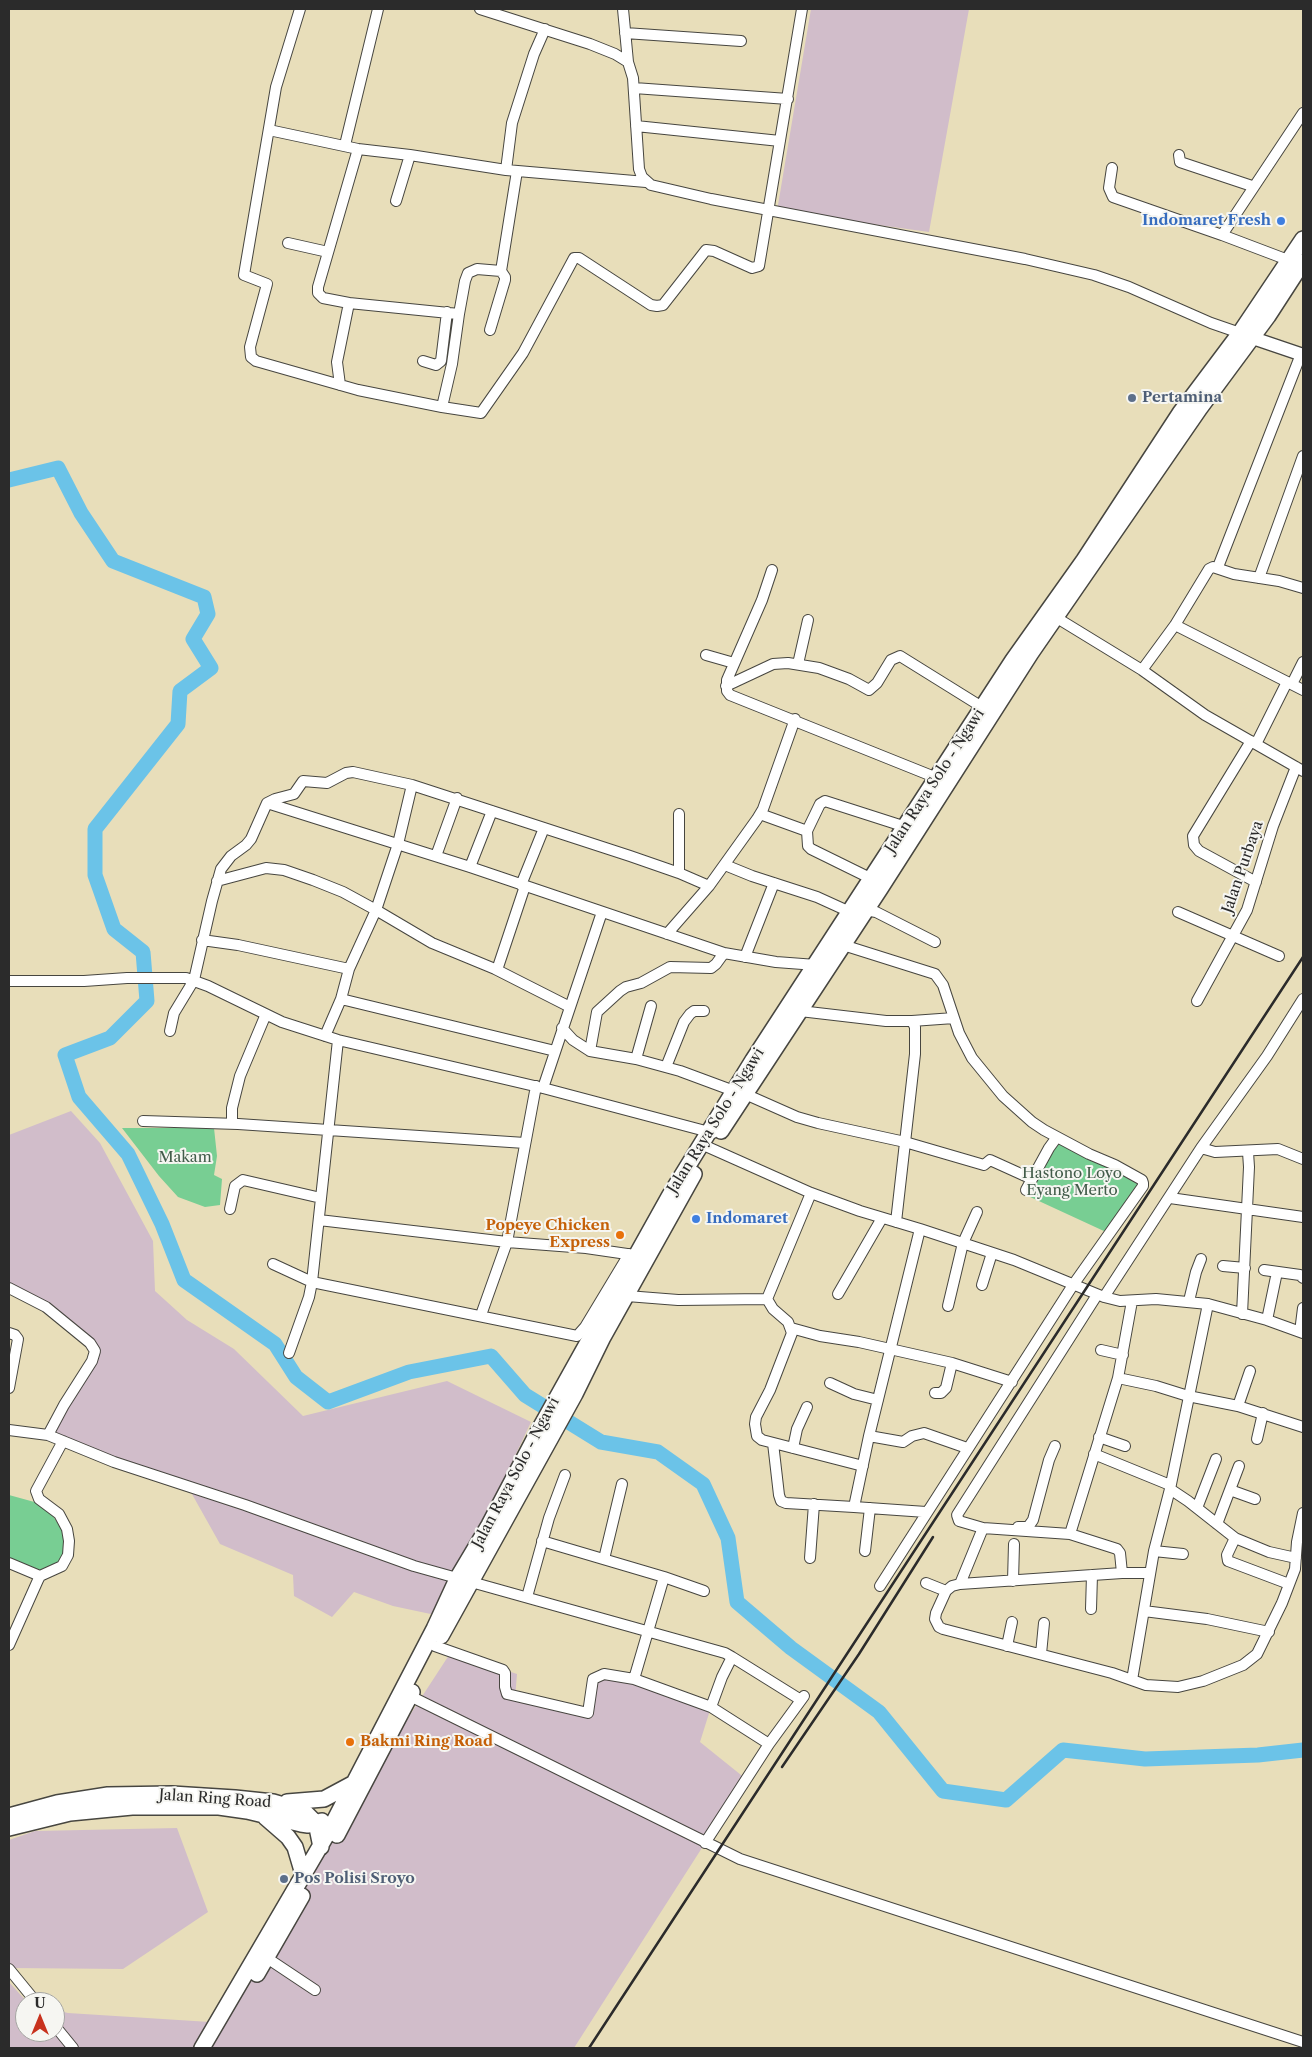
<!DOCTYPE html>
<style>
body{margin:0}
#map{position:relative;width:1312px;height:2057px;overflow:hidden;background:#e8deba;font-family:"Libre Caslon Text",serif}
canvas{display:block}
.frame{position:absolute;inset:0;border:10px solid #2b2b2b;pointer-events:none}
.north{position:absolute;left:15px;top:1992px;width:50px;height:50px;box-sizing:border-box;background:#f6f6f2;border:1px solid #a5a5a2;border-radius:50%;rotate:0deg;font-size:14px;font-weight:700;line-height:20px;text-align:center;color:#2b2b2b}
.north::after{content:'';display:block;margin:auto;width:18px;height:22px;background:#c8321e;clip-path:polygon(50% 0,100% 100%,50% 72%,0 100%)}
</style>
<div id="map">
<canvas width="1312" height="2057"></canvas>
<div class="frame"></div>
<div class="north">U</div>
</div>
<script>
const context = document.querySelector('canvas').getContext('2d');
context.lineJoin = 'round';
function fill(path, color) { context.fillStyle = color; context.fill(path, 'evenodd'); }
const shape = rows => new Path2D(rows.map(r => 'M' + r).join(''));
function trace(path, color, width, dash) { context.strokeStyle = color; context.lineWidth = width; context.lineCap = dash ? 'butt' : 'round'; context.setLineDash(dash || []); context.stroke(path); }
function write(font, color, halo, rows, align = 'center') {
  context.font = font + ' "Libre Caslon Text",serif'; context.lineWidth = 4; context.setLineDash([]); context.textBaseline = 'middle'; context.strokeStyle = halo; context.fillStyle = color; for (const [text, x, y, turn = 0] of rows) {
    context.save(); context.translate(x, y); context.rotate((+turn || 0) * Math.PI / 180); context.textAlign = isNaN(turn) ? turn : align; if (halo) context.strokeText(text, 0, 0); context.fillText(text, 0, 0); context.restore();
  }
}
fill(shape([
 [811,9,969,9,929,232,777,211],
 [71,1111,100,1143,153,1241,155,1291,187,1320,234,1349,303,1416,447,1381,531,1422,440,1616,393,1606,354,1592,332,1617,294,1596,293,1575,220,1544,188,1487,48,1435,95,1354,74,1330,9,1290,9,1135],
 [451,1652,517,1674,515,1698,588,1713,592,1682,604,1674,711,1707,700,1742,746,1779,574,2048,9,2048,9,1982,27,2002,25,2002,25,2032,55,2032,55,2010,68,2013,210,2022],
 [177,1828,208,1912,123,1969,9,1968,9,1840,35,1831]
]), '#d1bdca');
fill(shape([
 [122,1128,214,1128,217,1156,214,1175,222,1179,220,1205,205,1207,178,1197,159,1176],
 [1058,1141,1137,1182,1138,1186,1106,1232,1028,1196,1042,1167],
 [9,1495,38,1503,48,1508,65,1535,62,1562,41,1573,9,1560]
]), '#78ce93');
trace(shape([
 [9,480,58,468,81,513,113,561,204,597,208,614,193,639,211,668,180,691,178,724,95,829,95,875,114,929,143,952,147,1001,110,1038,65,1055,79,1097,128,1154,162,1224,184,1280,275,1344,296,1377,328,1402,409,1372,491,1356,525,1395,601,1442,658,1452,703,1484,728,1538,737,1602,791,1648,879,1712,943,1791,1006,1800,1063,1750,1145,1759,1258,1755,1303,1750]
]), '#6bc3e8', 15);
const minor = shape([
 [300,9,276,87,246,263,244,275,267,284,250,347,251,357,256,361,358,390,442,407,481,413,523,353,574,258,579,258,651,305,657,306,663,305,706,250,714,251,752,268,759,266,802,9],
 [480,9,590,44,615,54,628,62,633,78,639,169,642,177,651,185,711,199,1025,259,1094,275,1129,287,1211,323,1240,333],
 [623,9,628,62],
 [625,33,741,41],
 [634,88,788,99],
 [636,126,780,141],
 [269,130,358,149,410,155,506,170,646,182],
 [345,145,378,9],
 [358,149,318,287,318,293,323,298,349,303,459,314,465,281,468,273,477,269,501,271,517,171],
 [1179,155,1180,162,1252,186],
 [1112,168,1109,188,1113,197,1222,235],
 [506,170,512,123,534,54,545,29],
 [396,201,410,155],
 [288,243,328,252],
 [1288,260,1222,235,1303,113],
 [490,330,505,280,505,277,501,271],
 [423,361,436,365,441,361,447,312],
 [340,385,337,362,349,303],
 [442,407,452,364,459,314],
 [1218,567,1301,354],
 [772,570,762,600,727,680,727,691,730,695,937,778],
 [1259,578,1303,456],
 [1057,618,1142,670,1205,715,1303,771],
 [1175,625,1303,690],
 [706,655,734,663],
 [798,664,808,620],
 [1142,670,1175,625,1209,569,1213,567,1234,574,1279,581,1303,588],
 [1292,684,1303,662],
 [726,686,773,664,788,663,819,668,849,679,869,690,877,683,891,660,900,656,982,707],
 [1251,741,1193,836,1194,845,1199,851,1256,882],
 [1256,744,1287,682],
 [267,803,470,867,724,953,776,962,816,965],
 [679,814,679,873],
 [760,814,807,831,820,804,825,801,906,827],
 [807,831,808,846,811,849,872,879],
 [436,856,457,798],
 [725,865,752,876,817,897,850,912],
 [470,867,492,811],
 [217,881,266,868,284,870,313,880,343,892,376,910,432,943,495,969,570,1007],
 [521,885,544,828],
 [866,910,876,912,935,942],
 [1178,912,1279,956],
 [667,934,709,886,757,819,763,809,795,719],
 [202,940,238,945,349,969],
 [843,945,935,974,943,985,959,1033,972,1058,1003,1096,1032,1122,1044,1130,1089,1154,1115,1165,1142,1180,1143,1183,1143,1186,1073,1285,880,1586],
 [745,957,774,883],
 [497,970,525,886],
 [9,981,84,981,127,978,186,978,208,986,282,1022,338,1040,543,1088,713,1133],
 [341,999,555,1051],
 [1197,1001,1247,910,1273,826,1296,767],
 [800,1011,886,1021,912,1021,915,1027,915,1054,896,1222],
 [912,1021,954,1018],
 [562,1028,573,1040,590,1051,636,1059,680,1071,734,1091],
 [170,1031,174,1013,194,980,212,901,221,869,231,856,246,845,251,839,267,803,275,799,294,794,303,781,327,783,346,773,353,772,412,785,630,856,679,873,709,886],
 [325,1036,341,999,349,969,376,910,398,844,412,785],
 [590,1051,597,1012,620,991,626,987,641,983,670,967,711,968,716,964,724,953],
 [636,1059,651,1006],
 [666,1067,684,1022,690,1014,694,1011,704,1011],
 [543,1088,602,912],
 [745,1094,797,1117,818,1123,905,1142,984,1165,990,1160,1032,1179],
 [143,1121,238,1124,525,1143],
 [232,1124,232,1108,240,1076,266,1014],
 [701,1144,811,1193,860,1211,920,1229,1014,1260,1104,1297,1120,1301,1156,1299,1208,1304,1267,1320,1303,1333],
 [1201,1148,1215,1152,1278,1149,1303,1159],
 [1026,1190,1049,1148,1057,1137],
 [1170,1198,1303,1217],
 [230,1209,235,1186,243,1180,321,1198],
 [319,1220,507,1242,586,1248,634,1255],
 [273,1264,312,1282,577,1336,585,1327,629,1254],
 [1223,1266,1245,1268],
 [1264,1270,1300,1275,1303,1278],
 [982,1285,992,1253],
 [9,1288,46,1307,90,1343,95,1351,92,1361,64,1405,48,1435],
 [838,1294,882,1218],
 [1097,1295,957,1515,959,1521,983,1528,1070,1534,1118,1378,1132,1301],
 [627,1296,678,1300,767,1299,773,1309,788,1322,792,1333,770,1390,756,1417,755,1424,757,1436,762,1440,863,1466],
 [1104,1297,1201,1148,1267,1056,1303,999],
 [767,1299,811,1193],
 [1189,1301,1196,1272,1201,1259],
 [948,1306,963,1243,977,1212],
 [1242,1314,1249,1167,1248,1152],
 [481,1315,507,1242,536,1086],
 [1267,1320,1277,1272],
 [791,1328,820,1336,859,1342,952,1363,1012,1382],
 [1300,1332,1303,1308],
 [9,1333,15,1335,18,1339,9,1388],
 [1101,1350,1123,1355],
 [289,1353,309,1297,312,1282,338,1040],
 [1118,1378,1156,1386,1188,1396,1238,1406,1303,1427],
 [830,1383,854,1394,878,1400],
 [935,1393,941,1393,946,1388,952,1363],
 [1238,1406,1250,1371],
 [9,1430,48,1435,114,1462,245,1505,414,1566,725,1653,732,1657,722,1677,711,1707,769,1744],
 [869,1436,903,1442,912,1436,924,1433,967,1448],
 [1099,1437,1125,1446],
 [1257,1439,1263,1413],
 [773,1443,779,1495,781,1501,786,1503,854,1507,869,1436,920,1229],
 [793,1448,797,1429,807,1407],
 [1094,1454,1170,1485],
 [1170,1489,1188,1501,1235,1538,1269,1552,1296,1558],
 [1230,1490,1255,1499],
 [854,1507,926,1512],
 [1197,1508,1216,1459],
 [1217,1524,1239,1466],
 [1018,1527,1028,1527,1033,1520,1049,1460,1055,1446],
 [1070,1534,1117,1549,1120,1553,1122,1573],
 [1235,1538,1227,1555,1228,1561,1289,1584],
 [542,1541,664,1577,704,1591],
 [865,1551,870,1508],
 [1154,1551,1183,1554],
 [810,1558,814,1504],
 [604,1559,622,1484],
 [9,1563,40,1576],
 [1150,1573,1122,1573,960,1584,952,1586,946,1591,936,1613,935,1619,939,1627,943,1629,1112,1673,1146,1685,1178,1687,1203,1681,1243,1665,1257,1654,1282,1603,1295,1569,1297,1542,1303,1513],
 [1013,1581,1014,1544],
 [926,1583,946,1591],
 [960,1584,983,1528],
 [527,1597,549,1518,565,1475],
 [1091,1609,1092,1575],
 [1144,1611,1207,1619,1269,1632],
 [9,1645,38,1580,40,1576,62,1566,68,1555,69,1541,67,1529,59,1514,39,1499,36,1491,63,1441],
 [435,1646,503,1670,505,1673,505,1687,507,1694,588,1713,593,1679,604,1674,634,1679,711,1707],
 [1007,1646,1012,1622],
 [1041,1654,1044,1623],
 [732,1657,801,1700],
 [634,1679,664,1577],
 [1132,1680,1154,1551,1170,1489,1208,1304],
 [410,1696,740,1859,1303,2042],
 [705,1843,769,1744,804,1696],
 [267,1958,315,1990],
 [9,1969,36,2002],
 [55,2026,73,2048]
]);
const major = shape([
 [1244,335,1303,355]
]);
const highway = shape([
 [721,1131,880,889,1031,653,1200,408,1268,316,1303,262],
 [441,1636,575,1394,603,1337,694,1174],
 [287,1802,324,1799,352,1784],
 [9,1816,57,1803,108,1795,172,1794,235,1798,273,1802,304,1811,316,1823,321,1847],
 [265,1817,288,1837,295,1847,303,1874],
 [9,1828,70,1813,132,1807,219,1807,247,1811,301,1824,308,1825,322,1821],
 [337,1835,412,1692],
 [257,1974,302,1896],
 [202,2048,329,1831,434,1629,458,1577,489,1525,539,1430,670,1195,753,1060,1013,660,1084,560,1180,413,1240,333,1303,239]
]);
trace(minor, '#474640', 12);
trace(major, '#474640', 15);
trace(highway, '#474640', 18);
trace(minor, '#fff', 10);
trace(major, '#fff', 12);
trace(highway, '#fff', 15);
trace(shape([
 [782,1767,859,1654,933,1537],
 [589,2048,1303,957]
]), '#2b2b2b', 2.5);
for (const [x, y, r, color] of [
 [1281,221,5,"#3f7fe0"],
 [1132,398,5,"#5c6f8a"],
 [696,1219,5,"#3f7fe0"],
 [620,1235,5,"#e8710a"],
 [350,1742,5,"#e8710a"],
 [284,1879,5,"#5c6f8a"]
]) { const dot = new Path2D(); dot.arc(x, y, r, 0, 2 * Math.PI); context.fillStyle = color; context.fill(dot); trace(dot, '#f6f6f2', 2); }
write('bold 15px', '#366cbe', '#f6f6f2', [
 ["Indomaret Fresh",1271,221],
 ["Indomaret",706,1219,"left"]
], 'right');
write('bold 15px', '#4e5e75', '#f6f6f2', [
 ["Pertamina",1142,398],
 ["Pos Polisi Sroyo",294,1879]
], 'left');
write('15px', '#2b2b2b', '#f6f6f2', [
 ["Jalan Raya Solo - Ngawi",935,781,-57],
 ["Jalan Purbaya",1243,867,-71],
 ["Jalan Raya Solo - Ngawi",716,1121,-58],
 ["Jalan Raya Solo - Ngawi",516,1473,-62],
 ["Jalan Ring Road",215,1799,4]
]);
write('15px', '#425c4a', '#f6f6f2', [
 ["Makam",185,1158],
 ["Hastono Loyo",1072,1174],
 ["Eyang Merto",1072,1191]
]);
write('bold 15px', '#c56008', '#f6f6f2', [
 ["Popeye Chicken",610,1226],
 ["Express",610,1243],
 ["Bakmi Ring Road",360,1742,"left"]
], 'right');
</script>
